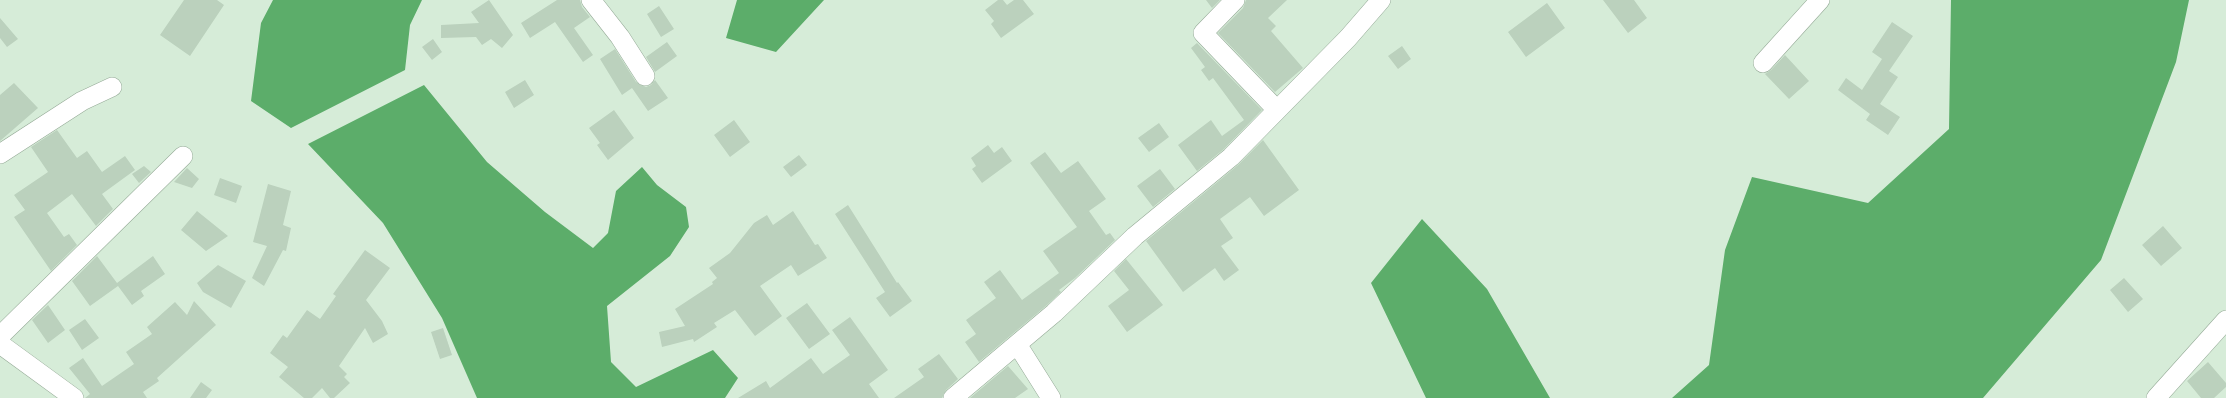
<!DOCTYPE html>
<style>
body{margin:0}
canvas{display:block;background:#d6ecd8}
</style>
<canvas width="2226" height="398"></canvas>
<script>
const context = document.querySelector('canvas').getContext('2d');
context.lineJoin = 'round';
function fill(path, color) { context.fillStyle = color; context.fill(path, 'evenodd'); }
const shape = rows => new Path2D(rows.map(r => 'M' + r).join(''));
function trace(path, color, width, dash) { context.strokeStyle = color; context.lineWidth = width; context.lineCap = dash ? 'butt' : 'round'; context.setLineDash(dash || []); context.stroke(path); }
fill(shape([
 [273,0,422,0,410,25,405,70,291,128,251,101,261,23],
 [737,0,824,0,776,52,726,38],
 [1951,0,2189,0,2176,62,2101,260,1983,398,1672,398,1709,365,1725,250,1752,177,1868,203,1949,129],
 [424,85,487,162,545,212,593,248,608,233,616,191,642,167,657,185,686,207,689,227,670,256,607,306,611,362,636,387,713,350,738,378,725,398,477,398,442,318,383,223,308,144],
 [1422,219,1487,289,1550,398,1426,398,1371,283]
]), '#5cad6a');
fill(shape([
 [184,0,217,0,224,5,190,56,160,35],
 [489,0,513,35,502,48,491,39,482,45,476,37,441,38,441,25,479,23,471,12],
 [557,0,580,0,582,7,590,17,574,28,593,55,583,62,555,22,530,38,521,23],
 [998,0,1003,0,1007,5,1014,0,1023,0,1034,14,1001,38,991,24,994,21,985,10],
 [1206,0,1220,0,1212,8],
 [1246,0,1287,0,1268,18,1276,26,1271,31,1303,68,1275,92,1218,33,1243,8],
 [1603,0,1634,0,1647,18,1628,33],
 [1547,3,1565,28,1526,57,1508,32],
 [659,6,674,29,661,37,647,14],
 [0,18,18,39,7,47,0,38],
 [1892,22,1913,36,1889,71,1898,77,1880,104,1900,117,1888,135,1866,120,1870,114,1838,90,1846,78,1862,90,1882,59,1872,52],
 [433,39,442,52,432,60,422,47],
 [667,42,677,56,655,72,646,57],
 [1197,43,1262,110,1224,149,1197,171,1178,145,1211,120,1222,136,1244,120,1213,78,1209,81,1201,70,1205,67,1191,48],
 [1402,46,1411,59,1398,69,1388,56],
 [615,49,636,82,646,87,651,85,655,80,668,98,648,111,632,88,622,95,600,59],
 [1785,55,1809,81,1789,99,1765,74,1771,70],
 [525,80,534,95,514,108,505,92],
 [14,83,38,108,0,141,0,95],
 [614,110,634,138,608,160,597,145,600,143,589,128],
 [734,120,750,142,730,157,714,135],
 [1159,123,1169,137,1149,152,1138,138],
 [57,130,77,158,87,151,102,172,125,156,135,170,102,194,113,209,96,226,72,194,47,213,64,237,69,234,77,245,51,271,14,217,25,210,14,195,48,172,31,147],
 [1263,140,1299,190,1264,216,1250,197,1220,219,1233,238,1221,246,1239,270,1224,281,1215,268,1183,292,1146,241,1238,165],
 [988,145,994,153,1002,147,1012,161,982,183,972,169,976,166,971,158],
 [1045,152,1061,173,1078,161,1106,199,1089,211,1106,235,1110,233,1115,240,1075,278,1059,290,1061,292,1047,305,979,362,965,342,976,334,966,320,996,298,984,282,1000,270,1022,300,1059,273,1043,251,1077,227,1030,163],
 [799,155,807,165,791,177,783,167],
 [144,166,151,172,139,183,132,174],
 [187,168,199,179,192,188,174,182],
 [1160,169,1175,189,1153,207,1137,186],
 [220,178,242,186,236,203,214,195],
 [268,184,291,191,283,225,291,228,286,251,283,250,264,286,252,278,267,246,253,242],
 [848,205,897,283,898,282,912,301,890,317,876,298,885,292,835,214],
 [197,211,228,236,206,251,181,230],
 [793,211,815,245,818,244,827,258,798,276,791,265,760,286,782,316,755,336,735,310,714,323,717,327,694,342,693,339,662,347,659,332,685,326,675,309,713,284,712,282,717,278,709,268,730,253,754,223,767,215,773,225],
 [2163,226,2182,248,2161,266,2142,245],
 [365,250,390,268,366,300,382,321,388,334,373,343,365,328,339,366,347,374,344,377,350,383,334,398,330,398,322,388,312,398,304,398,279,377,288,367,270,353,283,335,287,338,307,310,320,319,336,296,333,294],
 [97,256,117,283,153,256,165,274,141,291,144,296,132,305,118,286,90,306,72,281],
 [1126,259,1163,305,1127,332,1108,306,1129,290,1114,271],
 [218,265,246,281,231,308,203,292,197,283],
 [2124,278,2143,299,2128,312,2110,290],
 [194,301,216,325,157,378,159,381,143,392,147,398,85,398,90,394,69,368,83,358,102,386,134,364,126,352,152,334,147,327,175,302,187,315],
 [807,303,830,334,809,349,786,318],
 [48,305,65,330,48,343,32,320],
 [850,317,888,370,869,384,879,398,738,398,766,381,770,388,811,358,823,374,850,355,832,330],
 [85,319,99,338,82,350,69,330],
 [443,328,452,355,440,359,431,332],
 [939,354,958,379,946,390,942,398,894,398,924,377,918,369],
 [2208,362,2226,383,2226,387,2214,398,2201,398,2187,381],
 [1008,366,1028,389,1015,398,970,398],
 [201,382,212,390,206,398,190,398]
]), '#bbd1bd');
const street = shape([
 [591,0,620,37,645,76],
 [1235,0,1203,33,1277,110],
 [1763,63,1820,0],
 [0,154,82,101,112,87],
 [0,336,183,156],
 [0,344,74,398],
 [1017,344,1051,398],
 [953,398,1054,313,1135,236,1231,157,1348,38,1381,0],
 [2156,398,2226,320]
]);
trace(street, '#95aa97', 20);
trace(street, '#fff', 19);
</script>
